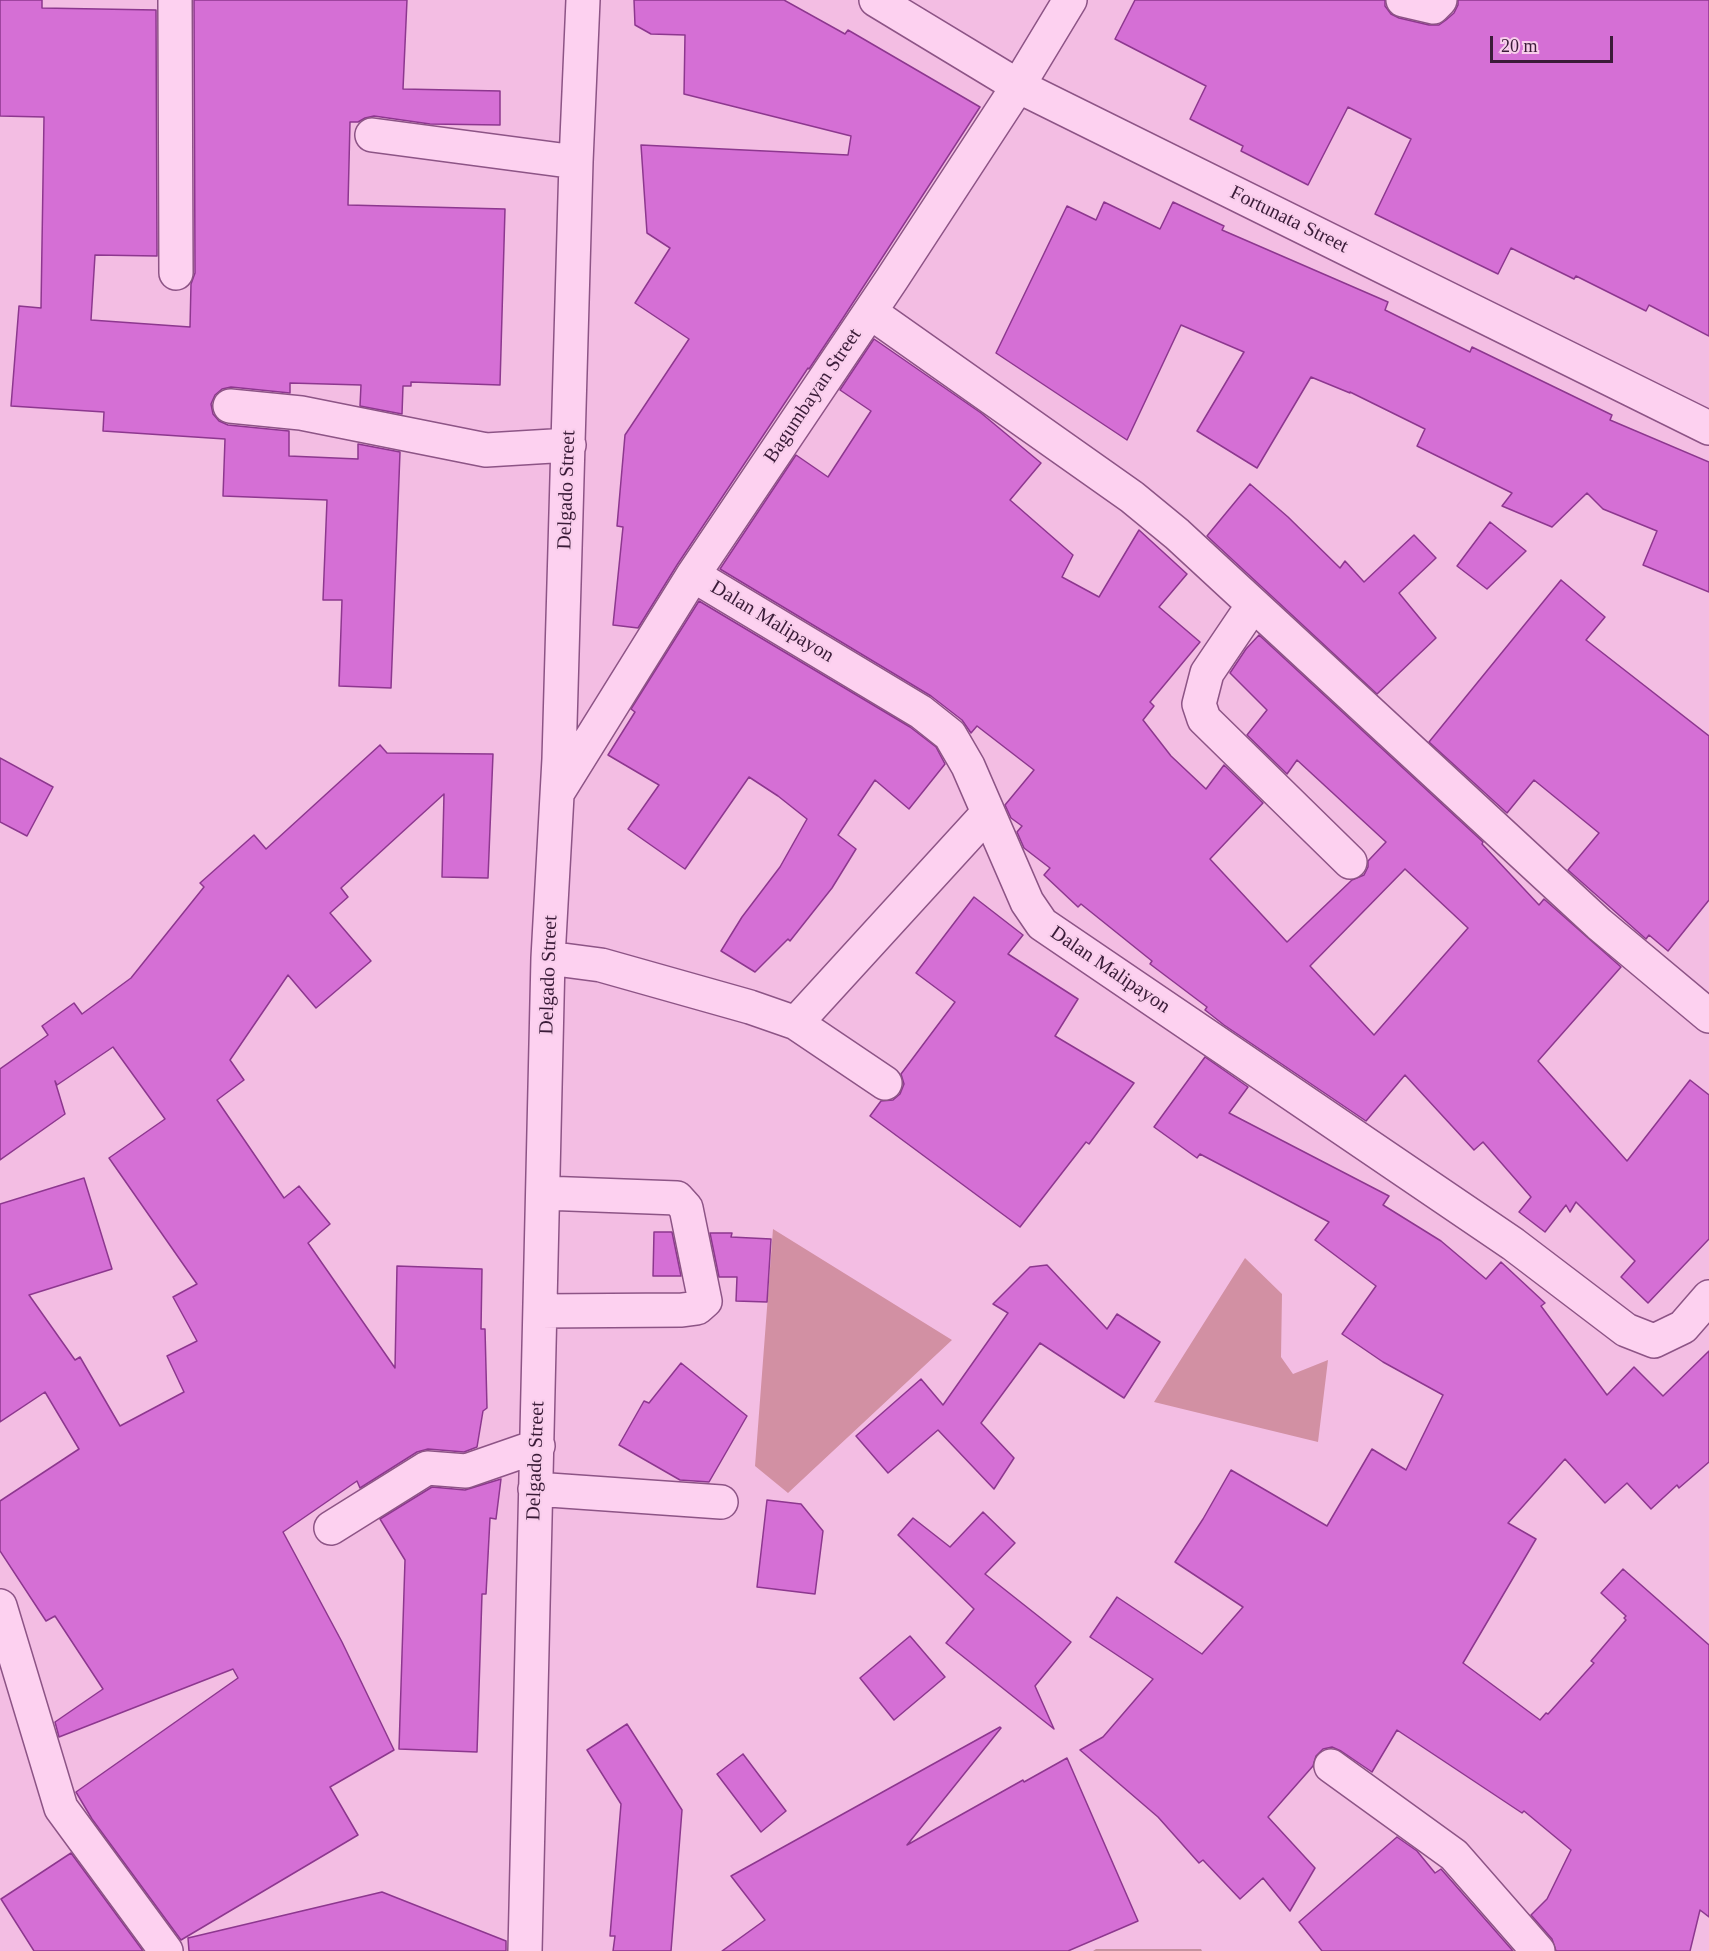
<!DOCTYPE html>
<style>
body{margin:0}
#map{position:relative;width:1709px;height:1951px;overflow:hidden;background:#f3bde3;font-family:"Times New Roman",serif}
canvas{display:block}
.scale{position:absolute;left:1490px;top:36px;width:123px;height:27px;box-sizing:border-box;border:3px solid #3a1b38;border-top:0;padding-left:8px;font-size:18px;line-height:21px;white-space:nowrap;color:#3a1b38;-webkit-text-stroke:4px #f9ceec;paint-order:stroke}
</style>
<div id="map">
<canvas width="1709" height="1951"></canvas>
<div class="scale">20 m</div>
</div>
<script>
const context = document.querySelector('canvas').getContext('2d');
context.lineJoin = 'round';
function fill(path, color) { context.fillStyle = color; context.fill(path, 'evenodd'); }
const shape = rows => new Path2D(rows.map(r => 'M' + r).join(''));
function trace(path, color, width, dash) { context.strokeStyle = color; context.lineWidth = width; context.lineCap = dash ? 'butt' : 'round'; context.setLineDash(dash || []); context.stroke(path); }
function write(font, color, halo, rows, align = 'center') {
  context.font = font + ' "Times New Roman",serif'; context.lineWidth = 4.5; context.setLineDash([]); context.textBaseline = 'middle'; context.strokeStyle = halo; context.fillStyle = color; for (const [text, x, y, turn = 0] of rows) {
    context.save(); context.translate(x, y); context.rotate((+turn || 0) * Math.PI / 180); context.textAlign = isNaN(turn) ? turn : align; if (halo) context.strokeText(text, 0, 0); context.fillText(text, 0, 0); context.restore();
  }
}
fill(shape([
 [773,1229,952,1340,788,1493,755,1466],
 [1245,1258,1282,1294,1281,1357,1293,1374,1328,1360,1318,1442,1154,1402]
]), '#d290a3');
fill(shape([
 [1096,1949,1201,1949,1202,1951,1093,1951]
]), '#c591a0');
const building = shape([
 [0,0,42,0,42,8,156,10,157,256,95,255,91,320,190,327,191,284,195,273,194,0,407,0,403,89,500,91,500,125,430,124,374,116,365,118,358,122,350,122,348,205,505,209,500,385,411,382,411,386,403,386,402,414,360,406,361,385,290,383,290,393,231,387,222,389,215,395,211,404,213,414,219,421,228,425,289,431,289,456,358,459,358,444,400,452,391,688,339,686,342,600,323,600,327,500,223,496,225,439,103,431,104,412,11,406,19,306,41,308,44,117,0,116,0,0],
 [634,0,784,0,845,34,848,30,980,107,843,318,809,369,808,368,677,565,638,628,613,625,623,527,617,526,625,435,689,339,635,303,670,248,647,233,641,145,848,155,851,136,684,94,685,35,651,34,635,25,634,0],
 [1135,0,1385,0,1385,6,1391,14,1399,18,1429,25,1439,25,1446,20,1454,13,1458,5,1458,0,1709,0,1709,336,1649,305,1646,311,1576,276,1574,279,1511,248,1498,274,1375,214,1411,139,1348,107,1308,185,1241,151,1243,146,1190,119,1206,86,1115,39,1135,0],
 [1104,202,1160,229,1173,202,1224,226,1222,230,1388,302,1385,310,1470,352,1472,347,1612,415,1610,420,1709,462,1709,592,1643,565,1657,531,1603,509,1587,493,1552,527,1502,506,1512,493,1417,446,1425,429,1350,392,1350,393,1311,377,1257,468,1197,431,1244,352,1181,325,1127,440,996,353,1067,206,1096,220,1104,202],
 [874,339,981,413,1041,463,1010,500,1073,555,1062,577,1099,597,1139,530,1187,574,1159,607,1200,642,1150,702,1154,706,1143,720,1171,756,1206,789,1224,765,1263,803,1210,859,1287,942,1352,880,1364,875,1368,867,1368,861,1386,842,1297,760,1287,774,1247,735,1267,710,1230,673,1246,649,1259,635,1483,842,1482,844,1539,905,1544,899,1621,967,1538,1061,1627,1161,1690,1080,1709,1095,1709,1239,1648,1303,1621,1277,1635,1261,1576,1202,1570,1212,1566,1205,1545,1232,1519,1212,1531,1197,1483,1142,1474,1150,1405,1075,1366,1121,1224,1025,1205,1010,1207,1007,1150,964,1152,961,1081,904,1078,907,1044,875,1050,868,1024,848,1017,832,1022,826,1011,818,1005,805,1034,770,977,726,971,733,962,720,931,696,720,569,796,455,828,477,871,411,840,390,874,339],
 [1405,869,1468,928,1374,1035,1310,966,1405,869],
 [1250,484,1288,517,1340,568,1345,561,1364,582,1414,535,1436,558,1399,593,1436,638,1377,694,1207,536,1250,484],
 [1490,522,1526,551,1487,589,1457,566,1490,522],
 [1561,580,1605,617,1586,640,1709,736,1709,900,1668,951,1649,935,1646,939,1568,870,1599,833,1534,780,1507,813,1429,742,1561,580],
 [699,601,910,727,936,747,945,764,909,809,875,780,838,835,856,849,832,888,790,941,788,939,755,972,721,951,742,917,780,867,807,819,778,796,749,777,685,869,628,829,659,785,608,755,635,712,631,709,699,601],
 [380,745,387,753,493,754,488,878,442,877,444,794,341,888,348,897,330,913,371,961,316,1008,288,975,230,1060,244,1080,217,1100,284,1198,299,1186,330,1224,308,1243,395,1368,397,1266,482,1269,481,1329,485,1329,487,1408,483,1411,477,1447,464,1452,428,1449,417,1452,360,1488,357,1481,283,1532,342,1642,394,1750,330,1787,358,1835,181,1940,92,1819,76,1792,238,1678,233,1669,59,1737,55,1722,103,1689,55,1616,46,1621,0,1551,0,1501,79,1449,45,1392,0,1422,0,1204,84,1178,112,1269,29,1295,75,1360,80,1357,120,1426,184,1392,167,1356,197,1341,173,1297,197,1284,109,1158,165,1119,113,1047,57,1085,55,1081,65,1114,0,1160,0,1069,48,1035,42,1026,74,1003,82,1014,131,978,204,887,200,883,254,835,266,849,380,745],
 [0,758,53,787,27,836,0,822,0,758],
 [974,897,1023,935,1008,954,1078,999,1055,1036,1134,1083,1089,1144,1086,1142,1020,1227,870,1116,881,1101,893,1100,900,1094,904,1084,901,1074,955,1002,916,973,974,897],
 [1205,1057,1248,1087,1229,1113,1389,1196,1383,1205,1441,1241,1486,1279,1501,1262,1545,1303,1541,1306,1607,1395,1634,1367,1663,1396,1709,1351,1709,1462,1679,1488,1677,1485,1651,1509,1627,1483,1605,1503,1565,1459,1508,1523,1536,1539,1463,1663,1540,1720,1546,1713,1548,1714,1594,1663,1591,1661,1626,1620,1624,1618,1626,1616,1601,1593,1623,1569,1709,1645,1709,1917,1700,1910,1690,1951,1556,1951,1552,1939,1531,1915,1547,1899,1571,1850,1524,1811,1522,1813,1397,1730,1372,1772,1341,1751,1332,1747,1323,1749,1316,1756,1313,1766,1268,1817,1315,1868,1290,1911,1263,1878,1240,1899,1203,1860,1199,1863,1158,1817,1080,1750,1103,1737,1153,1679,1090,1637,1117,1597,1202,1654,1243,1607,1175,1562,1203,1519,1231,1470,1327,1526,1372,1449,1406,1470,1443,1395,1383,1362,1342,1334,1376,1286,1315,1240,1329,1222,1200,1154,1197,1158,1154,1127,1205,1057],
 [654,1232,672,1232,681,1276,653,1276,654,1232],
 [710,1233,732,1233,731,1237,771,1239,767,1302,736,1301,737,1277,719,1277,710,1233],
 [1047,1265,1107,1329,1117,1314,1160,1342,1124,1398,1040,1343,981,1423,1014,1458,994,1489,938,1430,888,1473,856,1436,921,1379,943,1405,1008,1313,993,1304,1030,1267,1047,1265],
 [681,1363,747,1416,709,1482,680,1480,619,1445,644,1401,649,1403,681,1363],
 [501,1479,496,1519,490,1518,486,1594,482,1594,477,1752,399,1749,405,1560,380,1519,432,1487,465,1490,501,1479],
 [767,1500,801,1504,823,1531,815,1594,757,1587,767,1500],
 [983,1512,1015,1543,985,1574,1071,1642,1035,1686,1054,1729,946,1643,974,1609,898,1535,913,1518,950,1547,983,1512],
 [910,1636,945,1677,894,1720,860,1678,910,1636],
 [627,1724,682,1810,671,1951,613,1951,615,1936,610,1936,621,1804,587,1750,627,1724],
 [1000,1727,1001,1728,907,1845,1023,1780,1024,1782,1067,1758,1138,1921,1068,1951,722,1951,765,1920,731,1876,1000,1727],
 [743,1754,786,1811,761,1832,717,1774,743,1754],
 [1397,1837,1417,1851,1435,1873,1441,1869,1513,1951,1322,1951,1299,1922,1397,1837],
 [71,1853,143,1951,34,1951,1,1899,71,1853],
 [382,1892,506,1941,506,1951,189,1951,188,1938,382,1892]
]);
fill(building, '#d56fd5');
trace(building, '#8d378f', 1.5);
const minor = shape([
 [175,0,176,273],
 [876,0,1018,86,1709,428],
 [1403,0,1433,7,1440,0],
 [372,135,576,162],
 [870,312,1132,497,1177,534,1599,924,1709,1016],
 [230,406,301,413,486,450,569,445],
 [693,575,921,712,950,735,968,766,1027,902,1042,924,1513,1244,1626,1330,1654,1341,1683,1327,1709,1297],
 [1253,605,1207,673,1199,704,1204,719,1350,862],
 [558,792,693,575,892,279,1018,86,1070,0],
 [548,958,601,965,750,1007,796,1023,885,1083],
 [796,1023,988,813],
 [540,1311,682,1310,697,1308,705,1301,686,1208,677,1198,543,1193],
 [535,1489,721,1502],
 [331,1528,427,1468,466,1471,538,1446],
 [0,1606,61,1808,166,1951],
 [1331,1766,1454,1855,1538,1951],
 [525,1951,548,958,559,759,576,162,583,0]
]);
trace(minor, '#8d5486', 36);
trace(minor, '#fdd1f0', 33);
write('20px', '#3a1b38', '#f9ceec', [
 ["Fortunata Street",1289,220,26],
 ["Bagumbayan Street",813,396,-56],
 ["Delgado Street",567,490,-88],
 ["Dalan Malipayon",772,622,31],
 ["Dalan Malipayon",1110,970,34],
 ["Delgado Street",549,975,-88],
 ["Delgado Street",536,1461,-88]
]);
</script>
